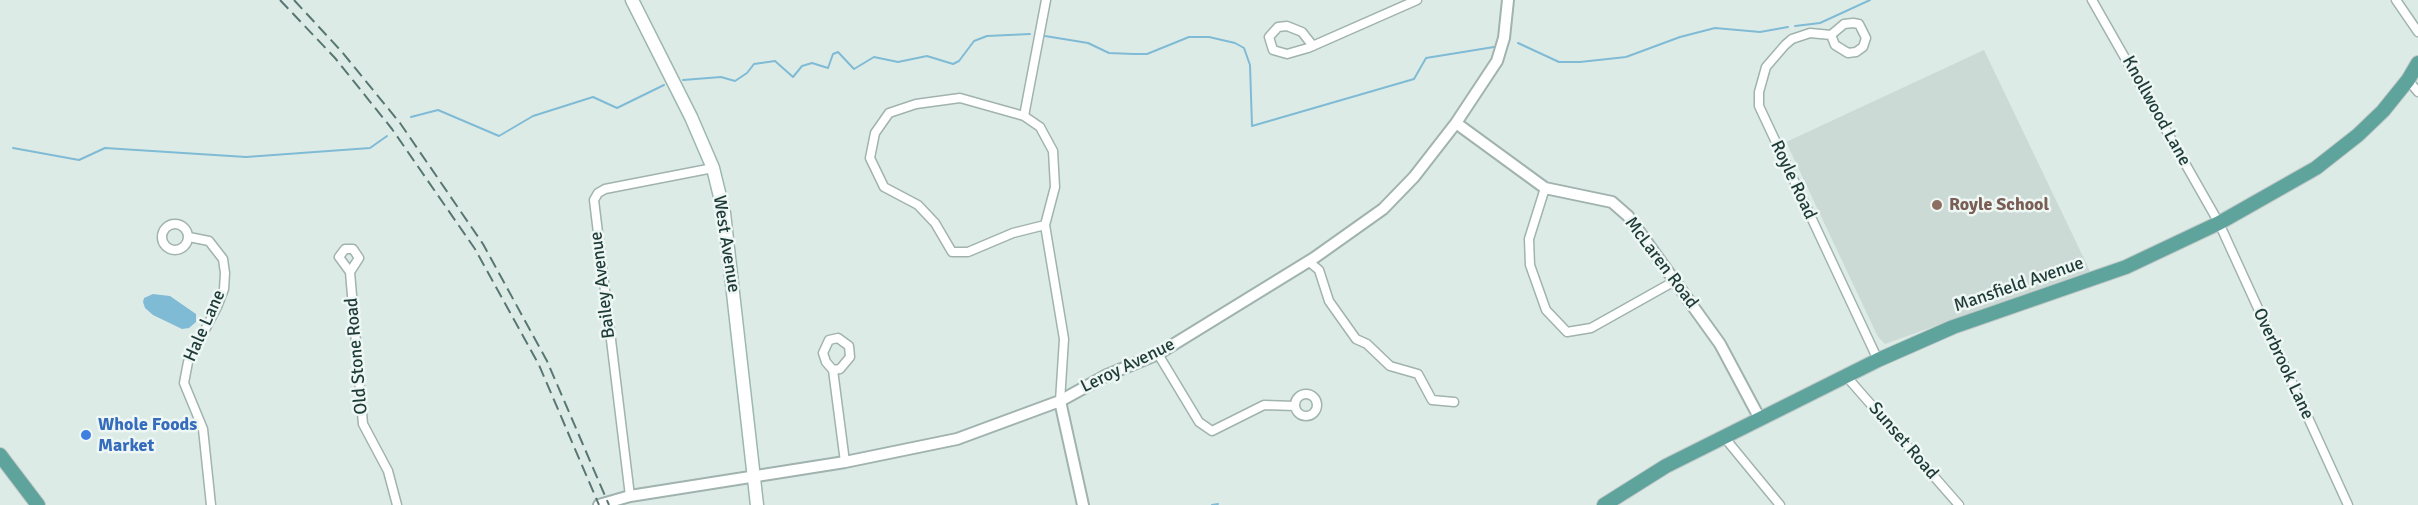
<!DOCTYPE html>
<style>
body{margin:0}
canvas{display:block;background:#ddebe7}
</style>
<canvas width="2418" height="505"></canvas>
<script>
const context = document.querySelector('canvas').getContext('2d');
context.lineJoin = 'round';
function fill(path, color) { context.fillStyle = color; context.fill(path, 'evenodd'); }
const shape = rows => new Path2D(rows.map(r => 'M' + r).join(''));
function trace(path, color, width, dash) { context.strokeStyle = color; context.lineWidth = width; context.lineCap = dash ? 'butt' : 'round'; context.setLineDash(dash || []); context.stroke(path); }
function write(font, color, halo, rows, align = 'center') {
  context.font = font + ' Signika,sans-serif'; context.lineWidth = 5; context.setLineDash([]); context.textBaseline = 'middle'; context.strokeStyle = halo; context.fillStyle = color; for (const [text, x, y, turn = 0] of rows) {
    context.save(); context.translate(x, y); context.rotate((+turn || 0) * Math.PI / 180); context.textAlign = isNaN(turn) ? turn : align; if (halo) context.strokeText(text, 0, 0); context.fillText(text, 0, 0); context.restore();
  }
}
fill(shape([
 [1984,50,2090,271,1885,344,1878,337,1786,142]
]), '#ccdad6');
fill(shape([
 [153,294,170,296,196,314,196,322,189,328,182,329,153,315,145,308,143,302,144,298]
]), '#80bbd5');
trace(shape([
 [1795,26,1820,23,1870,0],
 [1045,36,1088,43,1109,53,1134,54,1147,54,1189,37,1209,37,1235,43,1244,48,1250,65,1252,126,1414,79,1426,58,1494,47],
 [1518,43,1559,62,1580,62,1626,57,1680,37,1715,28,1760,32,1788,27],
 [683,80,721,77,735,81,747,73,754,64,775,61,793,77,802,66,812,63,828,68,833,54,838,52,854,69,874,57,898,62,927,56,953,64,959,61,974,41,987,36,1030,34],
 [411,117,438,110,499,136,533,116,593,97,617,108,664,85],
 [13,148,79,160,105,148,246,157,370,148,387,136],
 [1212,505,1218,504]
]), '#80bbd5', 2);
const minor = shape([
 [2092,0,2219,223,2348,505],
 [2396,0,2418,32],
 [1853,23,1859,24,1866,38,1863,47,1856,52,1848,53,1835,45,1831,35,1844,24,1853,23],
 [1831,35,1810,33,1792,39,1785,45,1766,67,1759,92,1759,106,1878,360],
 [1313,46,1302,32,1287,26,1278,27,1269,37,1273,50,1287,54,1308,48,1417,0],
 [2408,80,2418,92],
 [1024,116,1046,0],
 [1545,188,1529,239,1530,265,1546,310,1567,332,1591,328,1673,282],
 '162 237a13 13 0 1 1 26 0a13 13 0 1 1-26 0Z',
 [1045,225,1013,233,968,252,952,252,935,223,918,205,884,187,870,158,875,133,889,113,916,104,960,98,1024,116,1040,127,1053,151,1055,187,1045,225,1064,339,1060,401],
 [189,237,209,241,223,259,225,273,224,289,217,307,188,362,184,383,203,429,211,505],
 [1308,261,1319,270,1329,301,1356,339,1367,344,1390,366,1418,374,1432,400,1454,402],
 [350,272,359,258,353,249,345,249,339,257,350,272,363,424,388,471,397,505],
 [1158,354,1199,422,1212,431,1264,405,1295,406],
 [833,370,840,369,850,357,849,346,838,338,829,340,823,353,826,362,833,370,845,462],
 [1846,376,1959,505],
 '1295 405a11 11 0 1 1 22 0a11 11 0 1 1-22 0Z',
 [1724,437,1780,505],
 [630,496,594,200,598,193,605,189,713,168]
]);
const tertiary = shape([
 [1456,123,1545,188,1612,202,1628,216,1720,344,1760,419],
 [1060,401,1083,505],
 [599,505,630,496,845,462,957,439,1060,401,1107,375,1158,354,1314,258,1383,209,1414,177,1456,123,1497,61,1504,38,1508,0]
]);
const secondary = shape([
 [632,0,691,117,713,168,724,213,757,505]
]);
const primary = shape([
 [0,455,38,505],
 [1604,505,1666,466,1878,360,1953,327,2126,267,2219,223,2316,168,2358,135,2383,111,2408,80,2418,63]
]);
trace(minor, '#a0b3af', 11);
trace(tertiary, '#a0b3af', 14);
trace(secondary, '#9cb7b1', 15);
trace(primary, '#c0c8c7', 16);
trace(minor, '#fff', 8);
trace(tertiary, '#fff', 10);
trace(secondary, '#fff', 12);
trace(primary, '#5ea49c', 14);
trace(shape([
 [280,0,335,58,392,129,475,249,539,365,599,505],
 [294,0,342,52,400,123,483,244,547,361,609,505]
]), '#587773', 2, [12, 6]);
for (const [x, y, r, color] of [
 [1937,205,6,"#8d6e63"],
 [86,435,6,"#3f7fe0"]
]) { const dot = new Path2D(); dot.arc(x, y, r, 0, 2 * Math.PI); context.fillStyle = color; context.fill(dot); trace(dot, '#eef7f4', 2); }
write('18px', '#1e3b38', '#eef7f4', [
 ["Knollwood Lane",2156,111,61],
 ["Royle Road",1793,180,65],
 ["West Avenue",726,244,81],
 ["McLaren Road",1661,263,53],
 ["Bailey Avenue",603,285,-97],
 ["Mansfield Avenue",2019,285,-19],
 ["Hale Lane",205,326,-66],
 ["Old Stone Road",357,356,-95],
 ["Overbrook Lane",2283,364,65],
 ["Leroy Avenue",1128,366,-26],
 ["Sunset Road",1903,441,49]
]);
write('bold 18px', '#785e54', '#eef7f4', [
 ["Royle School",1949,205]
], 'left');
write('bold 18px', '#366cbe', '#eef7f4', [
 ["Whole Foods",98,425],
 ["Market",98,446]
], 'left');
</script>
